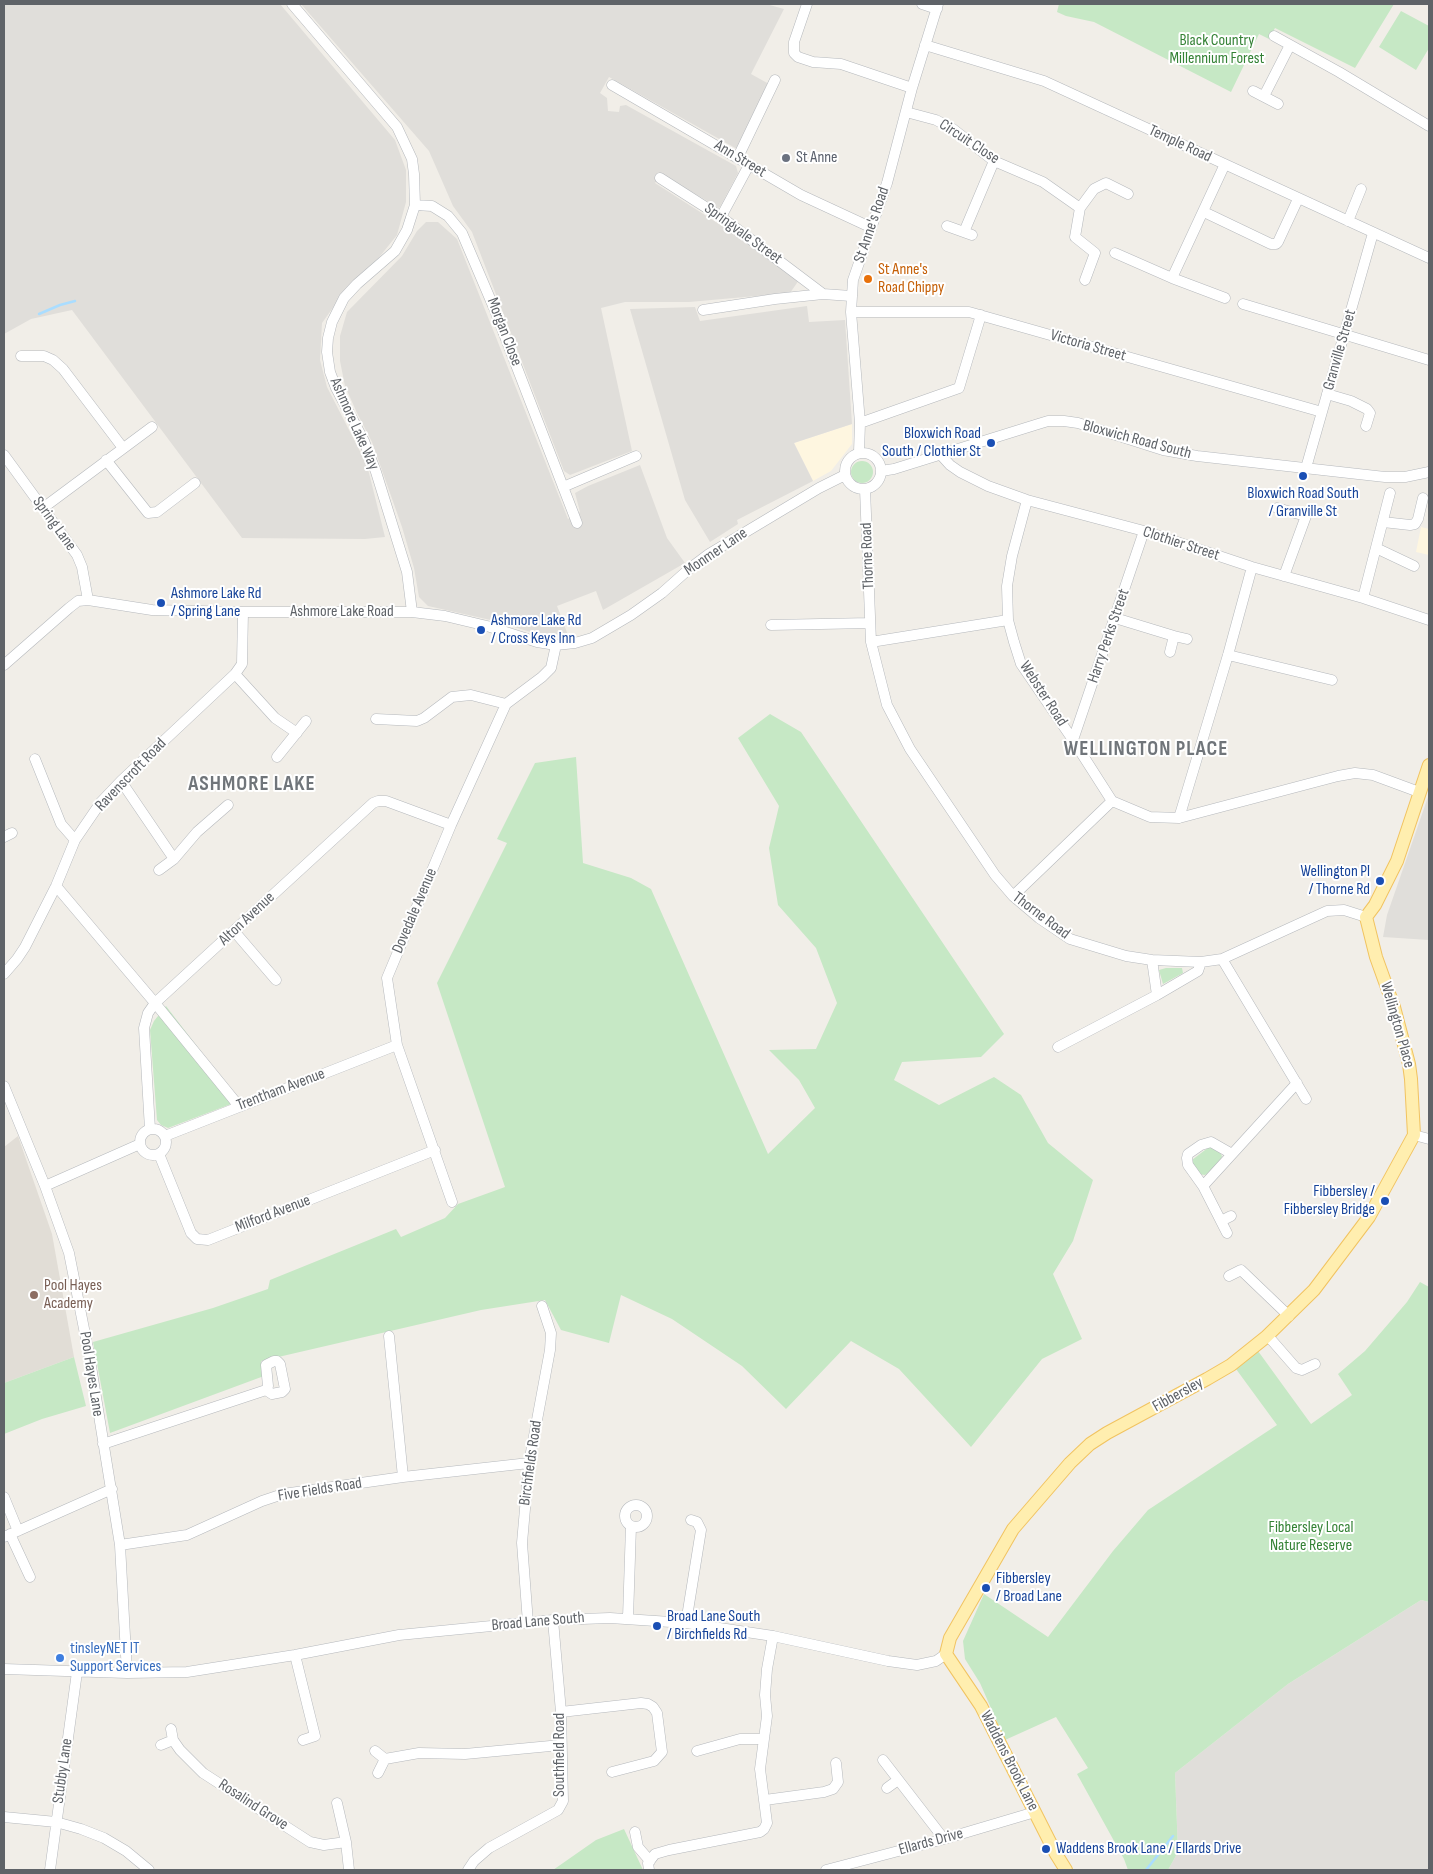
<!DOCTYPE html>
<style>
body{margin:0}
#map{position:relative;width:1433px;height:1874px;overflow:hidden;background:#f1eee8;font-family:"Sofia Sans Condensed",sans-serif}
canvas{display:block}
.frame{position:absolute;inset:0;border:5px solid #5f6368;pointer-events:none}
</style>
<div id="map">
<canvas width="1433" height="1874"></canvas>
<div class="frame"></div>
</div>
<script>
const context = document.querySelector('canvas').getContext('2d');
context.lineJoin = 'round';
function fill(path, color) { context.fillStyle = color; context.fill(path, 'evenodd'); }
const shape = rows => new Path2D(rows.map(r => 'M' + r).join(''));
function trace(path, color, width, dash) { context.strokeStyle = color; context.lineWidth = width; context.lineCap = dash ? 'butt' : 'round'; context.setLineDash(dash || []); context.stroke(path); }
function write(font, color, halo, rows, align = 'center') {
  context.font = font + ' "Sofia Sans Condensed",sans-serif'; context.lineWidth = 4; context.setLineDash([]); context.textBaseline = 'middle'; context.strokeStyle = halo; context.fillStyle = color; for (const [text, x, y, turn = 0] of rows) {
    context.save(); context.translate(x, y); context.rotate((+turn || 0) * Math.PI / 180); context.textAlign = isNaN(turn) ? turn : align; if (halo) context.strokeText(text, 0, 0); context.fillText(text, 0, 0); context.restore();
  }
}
fill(shape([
 [852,424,852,444,831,471,813,481,794,443],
 [1421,527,1429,529,1429,555,1416,552]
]), '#fef6e0');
fill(shape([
 [6,4,280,4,395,140,406,170,406,202,397,235,377,260,350,284,322,323,320,360,327,387,367,465,385,537,365,539,242,538,72,310,31,319,4,334,4,6],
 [301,4,766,4,784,9,751,74,769,84,737,149,609,77,600,93,607,98,608,111,619,112,620,106,626,105,736,166,738,173,720,207,717,209,709,202,661,174,655,183,722,226,799,280,790,293,689,302,625,302,601,308,632,451,570,475,564,471,472,232,453,206,429,151],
 [426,222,438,222,457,239,568,519,580,512,575,493,588,486,640,465,667,538,685,563,603,610,596,591,557,606,568,635,537,634,495,621,428,606,419,597,414,568,402,527,372,442,357,413,345,386,340,361,340,336,347,312,402,256,417,231],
 [807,306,809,322,845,320,852,424,794,443,813,481,737,520,738,524,710,542,685,500,630,309,695,307,700,321],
 [1429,794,1429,940,1383,937,1387,915],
 [1421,1600,1429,1602,1429,1870,1168,1870,1178,1852,1175,1773,1288,1684]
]), '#e0deda');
fill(shape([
 [18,1136,52,1234,74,1357,4,1383,4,1147]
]), '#e1ddd6');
fill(shape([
 [1059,4,1394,4,1355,68,1275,28,1269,39,1259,34,1231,92,1094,22,1066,16,1057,12],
 [1401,11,1429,26,1429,48,1416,70,1379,47],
 '851 472a11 11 0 1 1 22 0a11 11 0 1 1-22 0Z',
 [770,714,801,732,1004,1034,981,1057,902,1062,894,1080,939,1105,994,1077,1021,1095,1048,1143,1093,1180,1073,1241,1053,1274,1082,1339,1042,1359,971,1447,899,1369,851,1341,786,1409,742,1366,672,1319,621,1295,609,1343,561,1330,545,1300,481,1310,261,1361,264,1376,110,1433,93,1342,213,1308,268,1289,270,1280,396,1229,401,1237,445,1218,458,1204,505,1187,437,983,507,843,497,839,535,763,576,757,583,863,631,878,651,889,768,1154,815,1108,799,1080,769,1050,816,1049,837,1003,816,948,778,905,769,848,779,806,738,738],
 [1166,968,1182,968,1183,973,1163,984,1159,970],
 [166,1006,239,1101,168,1128,161,1125,157,1120,150,1030,154,1021],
 [1209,1147,1218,1149,1222,1156,1221,1159,1218,1165,1205,1175,1198,1174,1193,1168,1192,1160],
 [1420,1282,1429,1287,1429,1602,1421,1600,1288,1684,1175,1773,1178,1852,1168,1870,1128,1870,1124,1859,1077,1774,1088,1768,1056,1717,1005,1740,980,1683,965,1659,963,1641,984,1594,1048,1637,1113,1551,1148,1510,1277,1425,1236,1369,1258,1351,1311,1424,1352,1395,1338,1374,1365,1351,1407,1302],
 [74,1357,86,1406,42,1419,4,1434,4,1383],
 [624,1829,643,1870,553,1870,596,1840]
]), '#c6e8c5');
trace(shape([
 [39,314,60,305,75,301],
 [1146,1870,1173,1836]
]), '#adf', 2.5);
const minor = shape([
 [292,4,397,127,412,159,414,174,415,205,407,230,395,251,357,284,344,298,332,322,328,338,327,352,330,372,336,388,364,441,376,472,407,572,412,612],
 [807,4,794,42,794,53,798,57,813,62,841,64,912,88],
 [922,4,937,9],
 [1274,36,1339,72,1429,126],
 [925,45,1044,81,1429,258],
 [612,85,801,195,870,227],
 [1253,91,1278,104],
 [1264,96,1290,45],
 [906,112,936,120,953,129,994,161,1043,182,1080,208],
 [738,157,775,80],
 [660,178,721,217,823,294],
 [415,205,432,206,448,216,462,233,494,308,577,523],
 [1204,212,1271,244,1276,244,1278,242,1298,199],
 [721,217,749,165],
 [1348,221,1361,189],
 [947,226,972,235],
 [964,232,994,161],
 [1115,253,1172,278,1225,298],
 [1172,278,1225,164],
 [1085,280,1095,253,1075,237,1080,208,1094,189,1106,183,1128,194],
 [1243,304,1429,360],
 [703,310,775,299,823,294,851,296],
 [851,312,969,312,1322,412],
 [21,356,44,356,53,360,63,369,123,448],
 [1327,394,1351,401,1367,409,1370,413,1366,426],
 [860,423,959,388,981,315],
 [859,452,860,423,851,312,853,280,887,183,912,88,938,4],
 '845 471a18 18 0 1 1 36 0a18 18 0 1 1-36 0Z',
 [940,454,950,465,960,472,988,486,1027,500,1144,531,1252,567,1363,598,1429,620],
 [4,455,77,555,82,567,88,600],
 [106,460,148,513,157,512,195,483],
 [1306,468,1373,233],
 [881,471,894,469,1035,425,1048,421,1064,421,1078,423,1163,450,1197,456,1385,477,1405,477,1429,472],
 [563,487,636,456],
 [865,489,871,642,887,705,910,749,995,875,1013,896,1039,918,1070,939,1126,956,1152,960,1201,962,1222,959,1327,911,1344,910,1366,917],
 [1027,500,1012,556,1007,586,1008,620,1014,642,1021,664,1073,740,1112,801,1150,817,1179,818,1338,776,1355,773,1373,775,1419,792],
 [43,508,152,427],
 [1277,508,1306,516,1284,576],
 [1383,522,1410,525,1415,524,1418,519,1423,498],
 [1376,548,1414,566],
 [1363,598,1390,493],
 [1115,618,1174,636,1170,652],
 [771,625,870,623],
 [1174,636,1187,639],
 [871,642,1008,620],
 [1228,655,1332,680],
 [4,665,69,608,78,601,88,600,152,610,243,612,412,612,445,616,487,626,537,642,556,645,575,643,592,638,631,615,662,593,689,569,709,554,819,488,845,475],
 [235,674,275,718,297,733],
 [376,719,417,721,424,718,452,697,461,696,471,695,506,704],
 [1073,740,1144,531],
 [277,757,306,721],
 [35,759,61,824,75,840],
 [121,781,174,859],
 [1179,818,1228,655,1252,567],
 [4,837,12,833],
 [159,870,174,859,197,832,228,805],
 [56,886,155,1003,234,1100,238,1107],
 [1013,896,1112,801],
 [234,931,276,980],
 [1222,959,1306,1099],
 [1152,960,1157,995],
 [4,974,17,959,25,947,56,886,75,840,101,802,121,781,235,674,242,664,243,612],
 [1058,1047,1157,995,1198,971,1201,962],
 [4,1086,45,1186,69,1253,89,1354,120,1545,127,1673],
 '140 1142a13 13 0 1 1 26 0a13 13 0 1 1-26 0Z',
 [150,1129,144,1028,148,1013,155,1003,373,803,378,801,386,801,451,825],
 [1414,1135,1429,1139],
 [165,1136,397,1045],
 [159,1154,191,1233,197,1239,208,1240,435,1150],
 [45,1186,140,1144],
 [1203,1186,1188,1165,1187,1158,1188,1154,1201,1145,1211,1142,1232,1154],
 [452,1202,397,1045,387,978,451,825,506,704,542,677,551,668,556,645],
 [1221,1221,1231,1216],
 [1227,1233,1203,1186,1297,1083],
 [1229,1276,1241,1270,1289,1316],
 [389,1336,403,1477],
 [1268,1336,1296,1368,1302,1370,1315,1364],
 [103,1444,266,1390,272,1394,282,1392,285,1389,280,1364,277,1361,274,1361,266,1365,268,1386,266,1390],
 [4,1497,18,1531],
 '625 1516a11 11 0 1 1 22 0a11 11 0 1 1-22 0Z',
 [10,1534,30,1577],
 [4,1537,112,1489],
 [120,1545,187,1535,262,1501,283,1494,403,1477,529,1463],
 [628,1618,631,1526],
 [528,1623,522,1543,529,1463,550,1350,551,1333,542,1306],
 [686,1623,701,1530,697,1522,691,1520],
 [295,1655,315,1736,303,1740],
 [4,1669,127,1673,187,1672,295,1655,399,1635,553,1620,610,1618,686,1623,773,1636,888,1661,917,1665,936,1661,946,1654],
 [561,1712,641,1703,648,1704,653,1707,657,1713,662,1752,654,1761,612,1772],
 [171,1729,173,1740,180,1750,203,1773,310,1842,324,1845,346,1842],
 [161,1745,173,1740],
 [375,1751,385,1759,378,1773],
 [697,1751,740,1739,763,1739],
 [385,1759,419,1753,465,1754,561,1745],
 [883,1760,944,1839],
 [887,1788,898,1780],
 [765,1800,824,1792,833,1789,838,1782,836,1763],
 [337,1803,346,1842,349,1870],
 [4,1817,56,1822,81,1829,104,1838,126,1851,149,1870],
 [635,1832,638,1847,650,1861],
 [50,1870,77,1672],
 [468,1870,474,1861,489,1848,558,1810,563,1801,561,1712,553,1620],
 [649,1870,648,1863,655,1854,669,1850,760,1832,764,1829,767,1823,760,1769,767,1716,765,1695,767,1669,773,1636],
 [826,1870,944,1839,1035,1812]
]);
const major = shape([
 [1066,1870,1056,1854,981,1706,946,1654,950,1638,1013,1529,1070,1463,1090,1444,1107,1433,1207,1379,1231,1365,1266,1337,1314,1290,1369,1217,1414,1135,1411,1079,1409,1064,1394,1007,1376,957,1366,917,1375,905,1397,861,1429,765]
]);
trace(minor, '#b5b8bc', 11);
trace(major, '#f1c360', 14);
trace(minor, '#fff', 10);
trace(major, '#ffeeaf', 12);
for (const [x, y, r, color] of [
 [786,158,5,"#6b7280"],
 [868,279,5,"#e8710a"],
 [991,443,5,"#1a4fb4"],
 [1303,476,5,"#1a4fb4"],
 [161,603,5,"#1a4fb4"],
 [481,630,5,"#1a4fb4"],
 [1380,881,5,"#1a4fb4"],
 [1385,1201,5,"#1a4fb4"],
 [34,1295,5,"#8d6e63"],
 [986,1588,5,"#1a4fb4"],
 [657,1626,5,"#1a4fb4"],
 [60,1658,5,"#3f7fe0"],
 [1046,1849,5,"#1a4fb4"]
]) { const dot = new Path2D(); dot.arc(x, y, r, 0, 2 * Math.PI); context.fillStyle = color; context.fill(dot); trace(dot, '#fff', 2); }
write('16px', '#348235', '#fff', [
 ["Black Country",1217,41],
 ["Millennium Forest",1217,59],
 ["Fibbersley Local",1311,1528],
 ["Nature Reserve",1311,1546]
]);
write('16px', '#5f6368', '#fff', [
 ["Circuit Close",969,142,33],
 ["Temple Road",1180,144,25],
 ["Ann Street",740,159,31],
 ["St Anne's Road",872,225,-71],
 ["Springvale Street",743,234,36],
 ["Morgan Close",504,332,69],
 ["Victoria Street",1088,346,16],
 ["Granville Street",1340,350,-74],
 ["Ashmore Lake Way",354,424,66],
 ["Bloxwich Road South",1137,440,15],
 ["Spring Lane",54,524,54],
 ["Clothier Street",1181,544,18],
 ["Monmer Lane",716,552,-34],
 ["Thorne Road",868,556,-92],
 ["Ashmore Lake Road",342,612],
 ["Harry Perks Street",1109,636,-71],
 ["Webster Road",1043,694,57],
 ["Ravenscroft Road",131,775,-46],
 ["Dovedale Avenue",415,911,-67],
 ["Thorne Road",1041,916,37],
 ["Alton Avenue",247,919,-43],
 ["Wellington Place",1397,1025,74],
 ["Trentham Avenue",281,1090,-21],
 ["Milford Avenue",273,1214,-21],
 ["Pool Hayes Lane",91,1374,81],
 ["Fibbersley",1178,1395,-29],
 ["Birchfields Road",531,1463,-82],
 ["Five Fields Road",320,1490,-9],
 ["Broad Lane South",538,1622,-5],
 ["Southfield Road",560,1755,-90],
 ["Waddens Brook Lane",1009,1761,63],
 ["Stubby Lane",63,1771,-82],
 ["Rosalind Grove",253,1805,33],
 ["Ellards Drive",931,1842,-15]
]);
write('16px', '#5b616d', '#fff', [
 ["St Anne",796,158]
], 'left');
write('16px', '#c56008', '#fff', [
 ["St Anne's",878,270],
 ["Road Chippy",878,288]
], 'left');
write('16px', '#164399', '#fff', [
 ["Bloxwich Road",981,434,"right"],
 ["South / Clothier St",981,452,"right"],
 ["Bloxwich Road South",1303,494,"center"],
 ["/ Granville St",1303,512,"center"],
 ["Ashmore Lake Rd",171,594],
 ["/ Spring Lane",171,612],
 ["Ashmore Lake Rd",491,621],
 ["/ Cross Keys Inn",491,639],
 ["Wellington Pl",1370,872,"right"],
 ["/ Thorne Rd",1370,890,"right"],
 ["Fibbersley /",1375,1192,"right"],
 ["Fibbersley Bridge",1375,1210,"right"],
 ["Fibbersley",996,1579],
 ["/ Broad Lane",996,1597],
 ["Broad Lane South",667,1617],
 ["/ Birchfields Rd",667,1635],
 ["Waddens Brook Lane / Ellards Drive",1056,1849]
], 'left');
write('16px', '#785e54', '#fff', [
 ["Pool Hayes",44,1286],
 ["Academy",44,1304]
], 'left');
write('16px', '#366cbe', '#fff', [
 ["tinsleyNET IT",70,1649],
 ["Support Services",70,1667]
], 'left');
context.letterSpacing = '1px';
write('bold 21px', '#70757a', '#fff', [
 ["WELLINGTON PLACE",1146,750],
 ["ASHMORE LAKE",252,785]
]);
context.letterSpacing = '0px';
</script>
